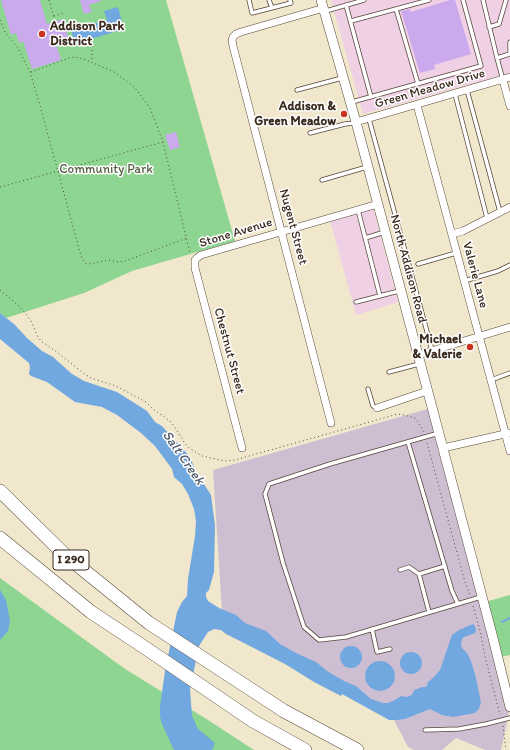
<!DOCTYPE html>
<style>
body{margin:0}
canvas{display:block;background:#f0e7cd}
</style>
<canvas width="510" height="750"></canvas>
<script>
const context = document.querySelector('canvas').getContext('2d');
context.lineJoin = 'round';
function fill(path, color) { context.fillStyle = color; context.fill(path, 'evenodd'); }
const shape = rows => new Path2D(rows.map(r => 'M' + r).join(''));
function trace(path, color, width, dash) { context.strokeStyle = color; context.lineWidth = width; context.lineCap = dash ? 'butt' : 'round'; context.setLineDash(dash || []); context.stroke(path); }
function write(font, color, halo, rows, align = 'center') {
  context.font = font + ' Itim,sans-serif'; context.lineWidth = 3; context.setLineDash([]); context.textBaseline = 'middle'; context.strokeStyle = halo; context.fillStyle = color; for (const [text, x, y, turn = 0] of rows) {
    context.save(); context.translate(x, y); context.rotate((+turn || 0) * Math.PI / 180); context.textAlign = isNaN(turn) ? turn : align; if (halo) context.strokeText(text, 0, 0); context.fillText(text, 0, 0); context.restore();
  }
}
fill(shape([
 [331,0,510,0,510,73,363,114],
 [372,204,398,302,356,315,330,220]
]), '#f0d0e5');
fill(shape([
 [428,409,509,713,501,750,485,750,456,738,442,750,414,750,408,747,391,714,222,612,213,470]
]), '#cebed2');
fill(shape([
 [0,0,166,0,235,241,132,271,84,293,6,318,0,313],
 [0,578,125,669,208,720,254,750,0,750],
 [510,595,510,655,499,657,485,602]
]), '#8dd591');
fill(shape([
 [118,7,124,29,75,44,71,30,107,20,104,11],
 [0,313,14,324,27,338,42,351,53,357,72,374,84,381,117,392,147,411,155,422,162,426,190,457,198,477,204,484,211,495,215,525,214,572,209,590,206,593,206,597,208,601,219,608,236,615,245,623,266,631,280,644,298,654,316,662,327,671,344,681,356,686,371,699,383,703,388,703,395,700,401,696,406,697,412,695,414,690,417,689,422,687,426,687,427,685,428,682,434,677,440,670,452,635,459,630,473,624,475,626,476,631,475,633,464,637,462,639,461,643,462,648,467,653,471,661,475,674,481,702,479,709,475,713,453,717,442,715,430,709,405,719,396,720,389,720,342,694,341,696,314,682,285,664,240,641,226,634,221,630,214,629,208,632,199,646,190,689,192,716,198,729,215,743,212,750,174,750,162,724,160,717,160,706,165,671,177,612,182,602,187,596,188,579,195,536,196,521,194,509,188,494,182,484,174,477,172,469,155,446,141,433,117,415,102,407,75,402,47,382,31,376,29,374,30,367,29,363,0,339],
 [0,590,6,600,10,621,8,631,0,640],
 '340 657a11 11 0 1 1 22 0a11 11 0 1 1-22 0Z',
 '400 663a11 11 0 1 1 22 0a11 11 0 1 1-22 0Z',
 '365 676a15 15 0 1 1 30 0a15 15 0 1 1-30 0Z'
]), '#72a8e0');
trace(shape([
 [502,622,510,618]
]), '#72a8e0', 2);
fill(shape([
 [1,0,40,0,47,24,63,19,69,40,56,44,61,60,32,69,23,41,19,43,16,33,11,35],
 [80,0,101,0,101,1,89,5,92,12,84,14],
 [450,0,455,0,471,54,434,65,435,69,420,73,401,11,410,9,411,12],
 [176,132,180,147,170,150,165,135]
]), '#cba9ed');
const service = shape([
 [249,0,252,13,291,3,290,0],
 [269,0,272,8],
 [483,0,497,58,503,80],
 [346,5,371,97],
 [396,9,429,0],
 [326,11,364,0],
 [351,21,396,9,418,84],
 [489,27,499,24,506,0],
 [510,42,510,53],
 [497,58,510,54],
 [297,90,342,78],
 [467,90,500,212],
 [455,94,487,218],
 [352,102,481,66,463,0],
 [369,119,432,350],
 [310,133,345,124,355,123],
 [322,180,367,167],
 [358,210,380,296],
 [365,238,385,232],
 [418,264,456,253],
 [464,281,498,271,510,265],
 [356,302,399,291],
 [389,372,419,364],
 [491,380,510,373],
 [368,389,373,406,377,408],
 [439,433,330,464,269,484,265,494,283,563,304,627,319,640,346,637,481,597],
 [408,442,452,591,458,604],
 [400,570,409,567,419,574,429,612],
 [419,574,445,566],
 [372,629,377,652,390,649],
 [425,730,459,729,486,724,510,718]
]);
const minor = shape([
 [324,8,241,32,236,34,233,37,232,40,233,46,331,423],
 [503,80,510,106],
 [417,105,510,451],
 [356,122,510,77],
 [452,234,463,231,510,207],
 [418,355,510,327],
 [377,408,427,391],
 [242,448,195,268,195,260,197,258,201,255,378,204],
 [443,448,509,433]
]);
const tertiary = shape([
 [321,0,356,122,441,441,493,638,510,707]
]);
const motorway = shape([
 [0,491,65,555,149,623,284,711,357,750],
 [0,538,91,612,147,649,253,721,305,750]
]);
trace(service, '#564638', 5);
trace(minor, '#564638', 8);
trace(tertiary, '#564638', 10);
trace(motorway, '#564638', 14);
trace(shape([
 [49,0,55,22],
 [54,16,64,13],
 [0,20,5,32,18,48,30,72,39,102,81,256,83,260,85,263,89,264,109,260,119,262,125,261,187,238],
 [71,24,72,20],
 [92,46,92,61],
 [31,72,69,58,74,57,84,59,114,72,125,80,136,89,150,108,163,142,190,253],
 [0,187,163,142],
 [0,290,19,306,26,314,31,321,38,337,41,341,57,352,83,373,91,378,116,386,146,402,153,409,170,421,174,426,184,442,189,448,202,456,225,461,235,460,398,414,404,415,415,418,422,428,424,432],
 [427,443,465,582,470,595],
 [473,606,480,630,485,656,500,715],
 [503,726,506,750]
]), '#564638', 1, [1, 3]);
trace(service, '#fff', 3.5);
trace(minor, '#fff', 7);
trace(tertiary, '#fff', 9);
trace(motorway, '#fff', 13);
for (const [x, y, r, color] of [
 [42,34,4,"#c8321e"],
 [344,114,4,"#c8321e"],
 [470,347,4,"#c8321e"]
]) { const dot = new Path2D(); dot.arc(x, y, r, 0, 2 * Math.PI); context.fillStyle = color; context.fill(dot); trace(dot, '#fff', 1.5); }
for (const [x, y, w] of [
 [71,560,36]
]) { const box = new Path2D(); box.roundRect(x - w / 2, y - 10, w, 20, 3); context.fillStyle = '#fff'; context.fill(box); trace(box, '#3b2a1e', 1); }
write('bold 12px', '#3b2a1e', null, [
 ["I 290",71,560]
]);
write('bold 13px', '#3b2a1e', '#fff', [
 ["Addison Park",50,27,"left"],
 ["District",50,42,"left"],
 ["Addison &",336,107],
 ["Green Meadow",336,122],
 ["Michael",462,340],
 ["& Valerie",462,355]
], 'right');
write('13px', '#3b2a1e', '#fff', [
 ["Green Meadow Drive",430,89,-16],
 ["Nugent Street",293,227,75],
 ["Stone Avenue",236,233,-17],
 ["North Addison Road",408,269,75],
 ["Valerie Lane",475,275,75],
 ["Chestnut Street",229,351,75]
]);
write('13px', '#545d40', '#fff', [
 ["Community Park",106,170]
]);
write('italic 14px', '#515c6c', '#fff', [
 ["Salt Creek",183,458,55]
]);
</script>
